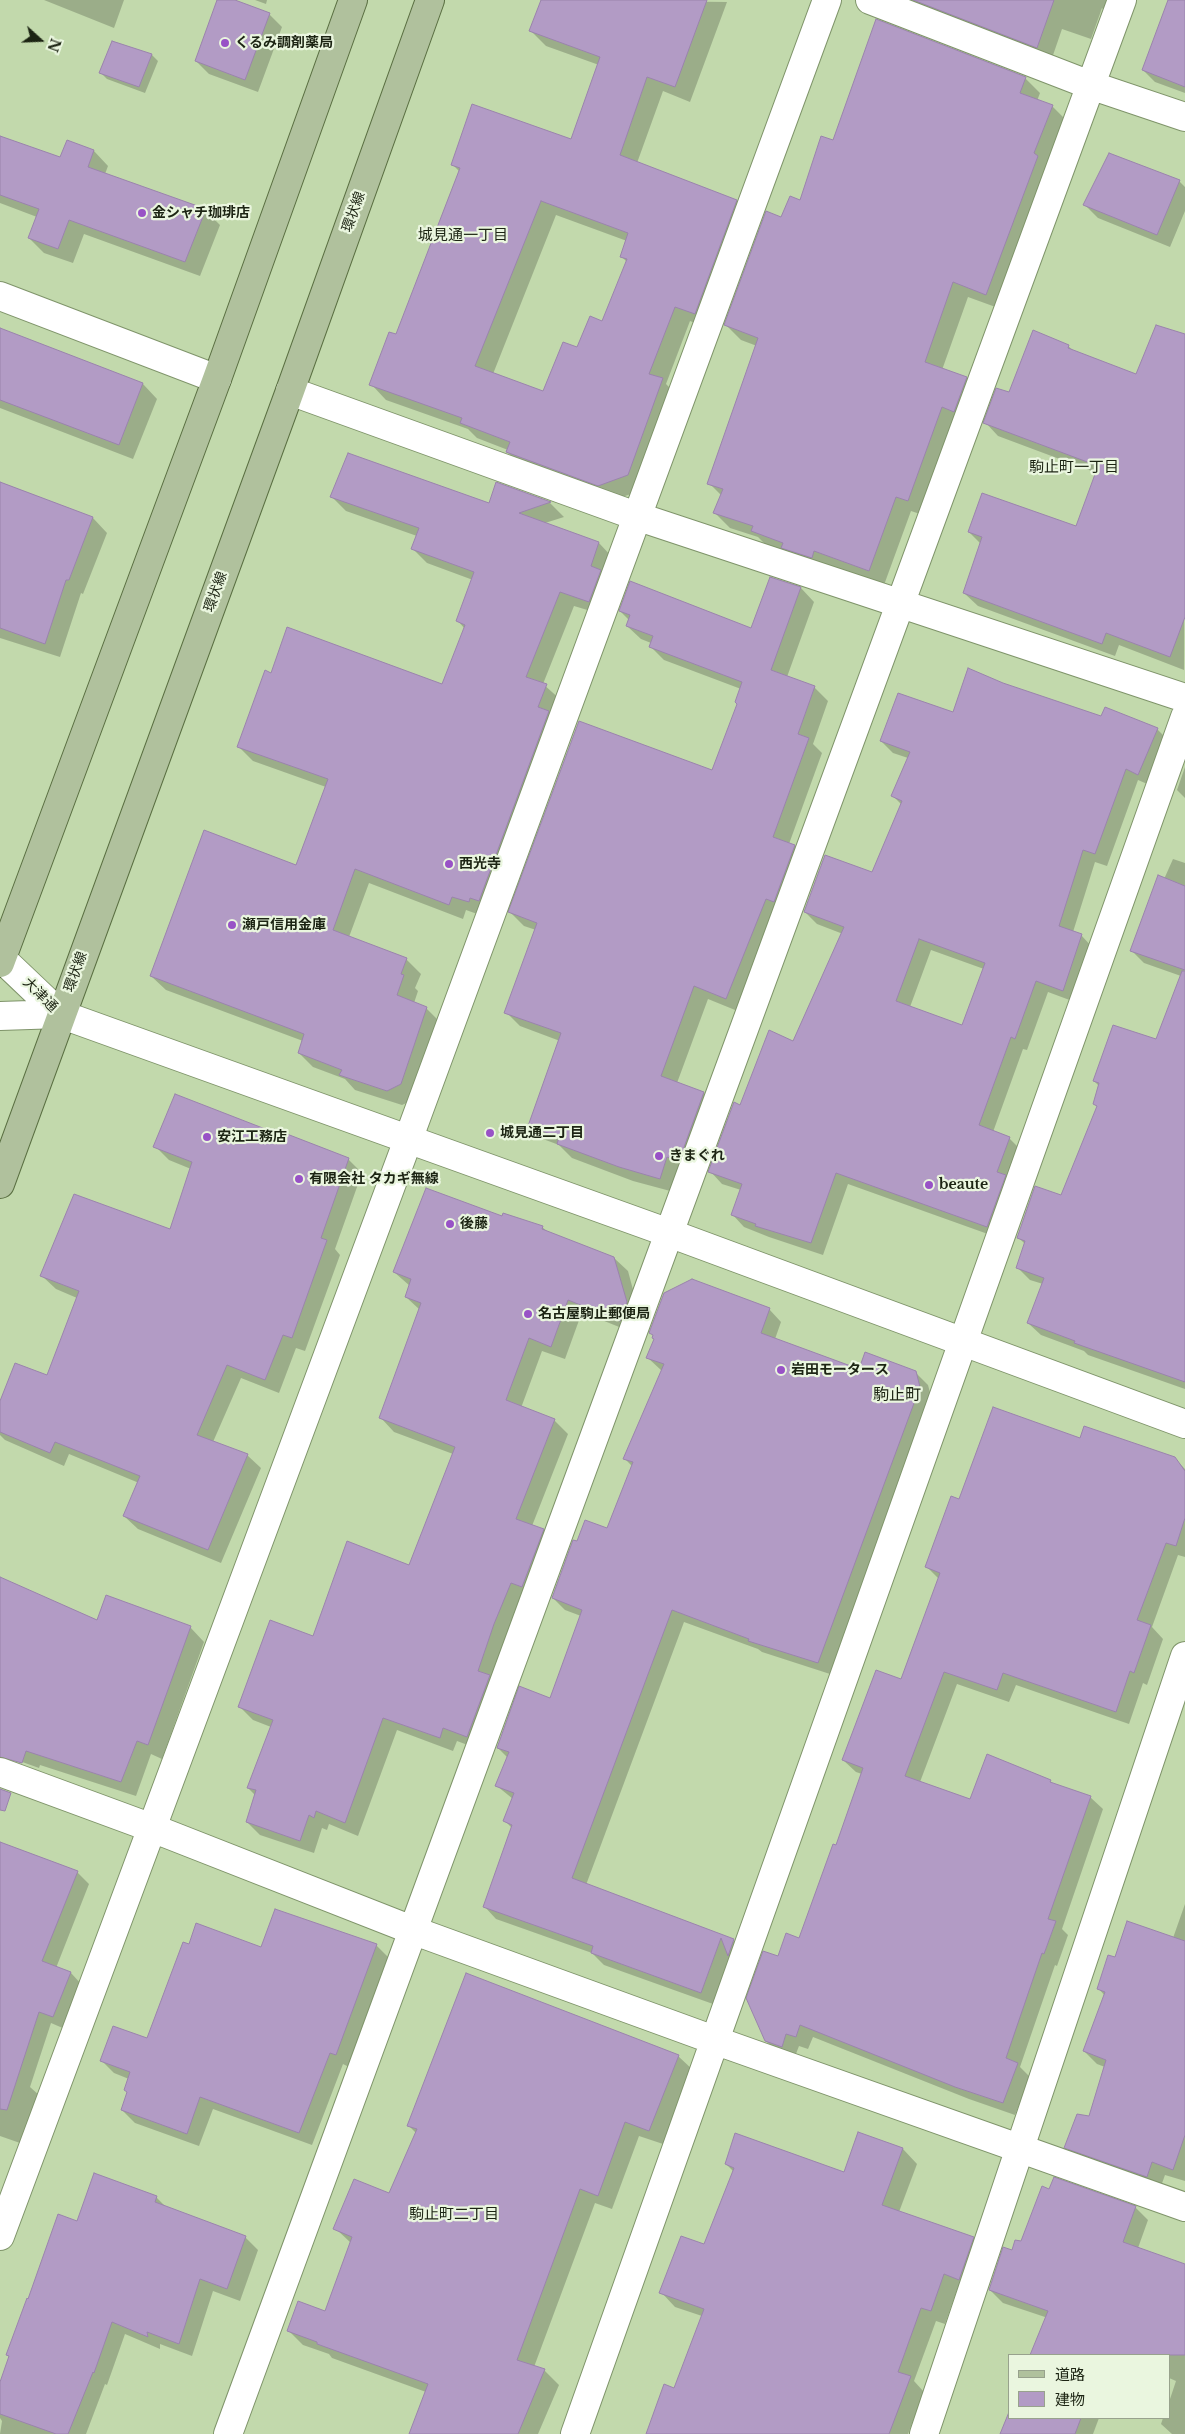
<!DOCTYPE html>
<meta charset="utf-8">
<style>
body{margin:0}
#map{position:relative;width:1185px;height:2434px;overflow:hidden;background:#c2d9ac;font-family:"Libre Baskerville","Noto Sans JP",serif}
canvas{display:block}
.legend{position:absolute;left:1008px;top:2354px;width:162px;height:65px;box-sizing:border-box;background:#eaf6df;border:1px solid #98a28d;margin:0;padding:6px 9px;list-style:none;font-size:15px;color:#1c2413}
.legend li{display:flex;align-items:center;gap:10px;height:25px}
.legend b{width:25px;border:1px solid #98a28d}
.north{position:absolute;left:15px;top:15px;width:50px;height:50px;-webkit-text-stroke:4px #eaf6df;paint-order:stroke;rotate:110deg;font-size:14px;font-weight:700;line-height:20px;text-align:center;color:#1c2413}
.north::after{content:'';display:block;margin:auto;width:18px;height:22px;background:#1c2413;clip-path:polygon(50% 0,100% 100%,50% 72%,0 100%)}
</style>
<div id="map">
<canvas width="1185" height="2434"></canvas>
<ul class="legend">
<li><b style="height:6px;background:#b0c19d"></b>道路</li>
<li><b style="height:14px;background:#b29bc5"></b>建物</li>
</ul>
<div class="north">N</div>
</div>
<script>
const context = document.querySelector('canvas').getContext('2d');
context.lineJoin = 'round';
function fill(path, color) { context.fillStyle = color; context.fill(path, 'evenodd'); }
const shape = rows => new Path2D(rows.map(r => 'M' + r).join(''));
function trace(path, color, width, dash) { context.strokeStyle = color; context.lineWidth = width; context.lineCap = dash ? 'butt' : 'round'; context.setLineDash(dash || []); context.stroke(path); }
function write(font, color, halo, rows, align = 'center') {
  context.font = font + ' "Libre Baskerville","Noto Sans JP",serif'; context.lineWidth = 4.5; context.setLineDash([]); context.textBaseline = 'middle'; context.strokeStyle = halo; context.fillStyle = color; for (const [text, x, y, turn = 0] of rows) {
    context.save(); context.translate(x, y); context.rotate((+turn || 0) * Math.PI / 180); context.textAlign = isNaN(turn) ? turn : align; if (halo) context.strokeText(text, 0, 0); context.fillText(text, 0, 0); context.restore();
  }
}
fill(shape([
 [44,0,124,0,114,28],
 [218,0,231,0,269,14,282,27,258,92,209,74,196,61],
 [255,0,267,0,266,4],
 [542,0,727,2,690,102,663,91,637,163,736,201,751,216,710,329,690,321,666,384,677,395,643,490,613,500,523,467,507,452,508,450,477,438,468,429,386,400,371,384,397,336,459,171,452,164,572,141,599,65,546,46,530,30],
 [556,215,627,241,621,256,627,262,603,322,578,349,544,392,493,374],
 [910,0,1112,0,1106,13,1102,8,1091,39,1062,29,1051,61,921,11],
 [1169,0,1185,0,1185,93,1155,82,1143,70],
 [112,43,152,55,158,61,145,93,107,79,101,73],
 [1025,78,1040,93,1037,101,1052,106,1067,121,1001,309,968,297,942,370,966,378,981,393,923,515,911,511,884,585,829,565,827,572,767,546,758,537,730,528,715,513,722,496,709,483,757,346,741,340,726,325,782,219,801,201,834,141],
 [0,138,60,159,67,141,94,151,108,166,105,174,205,210,220,225,200,276,84,234,73,263,44,253,29,238,37,217,0,203],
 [1179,181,1185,187,1185,211,1170,247,1098,218,1085,205],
 [0,330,143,384,157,399,133,459,0,408],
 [1185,336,1184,670,1119,645,1115,656,978,606,964,593,981,544,969,532,1077,528,1097,473,998,436,985,422,1009,394,1068,346,1074,351,1137,376],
 [0,482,93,518,107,533,83,594,81,593,60,657,0,638],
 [497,484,550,503,564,517,545,523,599,543,613,558,604,615,574,606,543,684,561,700,483,916,466,910,463,919,369,883,349,937,406,959,421,974,415,988,418,991,414,1003,426,1008,440,1022,415,1099,402,1105,355,1090,345,1079,313,1067,299,1053,303,1041,166,990,151,976,297,866,326,787,253,761,238,746,272,674,443,686,465,629,458,621,473,580,427,563,413,549,417,536,346,511,332,497,490,504],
 [771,578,801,588,814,602,787,677,814,687,828,701,813,744,822,753,789,844,794,846,808,859,740,1012,708,999,677,1083,704,1093,717,1106,674,1192,633,1181,572,1158,559,1145,543,1139,529,1125,560,1041,520,1026,506,1012,536,930,524,926,510,912,713,772,738,704,741,689,664,660,650,646,651,643,641,639,627,626,629,620,620,611,752,629],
 [1002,684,1102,717,1157,729,1169,741,1159,789,1138,780,1107,866,1095,862,1073,932,1081,935,1093,948,1075,1002,1048,992,1027,1050,1023,1049,993,1132,1009,1138,1021,1150,999,1238,848,1184,823,1255,769,1237,744,1227,732,1214,741,1190,722,1184,710,1171,740,1106,794,1042,843,934,817,924,805,912,873,873,902,805,893,796,908,758,893,753,881,741,954,714],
 [931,950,984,969,963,1026,910,1007],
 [1185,767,1185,798,1177,790],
 [1173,859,1185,863,1185,1389,1088,1355,1084,1351,1041,1335,1028,1323,1043,1284,1030,1280,1017,1267,1025,1244,1018,1237,1061,1196,1098,1107,1094,1104,1100,1087,1094,1081,1157,1040,1181,976,1144,963,1132,951],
 [274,1134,348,1159,362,1173,335,1249,340,1255,305,1351,296,1348,279,1393,241,1378,213,1442,247,1455,261,1468,221,1563,138,1529,124,1516,139,1483,69,1454,64,1466,5,1440,0,1435,0,1405,48,1377,77,1298,56,1289,42,1276,171,1231,191,1169,169,1160,155,1146],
 [503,1217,542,1227,548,1232,614,1258,628,1271,640,1316,634,1333,582,1312,565,1359,542,1351,521,1408,554,1420,568,1434,532,1526,543,1530,556,1544,481,1750,457,1741,453,1751,397,1730,358,1836,329,1824,327,1830,322,1828,314,1853,260,1835,247,1822,255,1795,248,1788,271,1727,253,1720,240,1707,313,1638,409,1567,453,1454,394,1432,381,1418,420,1310,406,1297,410,1286,394,1272],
 [769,1309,781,1322,775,1339,860,1371,915,1372,928,1385,932,1400,830,1674,762,1652,758,1649,684,1622,586,1885,733,1941,746,1953,713,2004,604,1965,592,1953,496,1919,484,1906,512,1828,505,1821,513,1799,497,1786,508,1758,498,1748,550,1700,581,1616,565,1610,553,1598,577,1543,607,1530,633,1467,624,1458,662,1371,648,1358],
 [1081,1440,1174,1458,1185,1469,1185,1557,1178,1555,1152,1627,1163,1639,1147,1685,1143,1683,1129,1724,1016,1685,1009,1702,957,1684,920,1782,971,1801,1050,1781,1055,1785,1090,1797,1103,1809,1062,1929,1068,1935,1057,1966,1055,1965,1020,2067,1030,2077,1015,2115,969,2099,813,2037,808,2049,799,2046,794,2059,779,2054,766,2041,778,1958,800,1939,836,1847,862,1774,856,1772,843,1760,902,1681,939,1579,927,1567,960,1501],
 [0,1579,98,1622,190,1627,204,1642,162,1759,151,1754,136,1796,40,1765,39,1768,0,1754],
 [0,1844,77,1872,89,1884,56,1968,71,1973,83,1986,65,2029,51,2023,30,2087,40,2096,20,2143,0,2136],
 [1185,1904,1185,2181,1165,2175,1160,2189,1079,2160,1066,2147,1090,2117,1105,2067,1097,2064,1084,2051,1105,1996,1099,1989,1115,1958,1173,1938],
 [376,1945,389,1958,349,2067,343,2064,312,2145,213,2109,199,2146,135,2123,122,2110,128,2093,129,2079,114,2073,101,2060,147,2040,189,1946,261,1949],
 [678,2056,693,2070,663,2144,639,2136,612,2209,595,2203,534,2367,544,2370,559,2385,538,2434,410,2434,426,2392,332,2358,329,2354,303,2345,289,2331,326,2313,351,2243,335,2228,389,2194,416,2133,408,2125],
 [859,2134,903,2149,917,2164,899,2212,973,2238,987,2252,974,2293,958,2287,945,2324,936,2321,914,2381,924,2392,908,2434,647,2434,675,2389,702,2316,675,2307,661,2292,705,2246,734,2172,726,2164,845,2173],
 [95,2175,157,2198,166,2207,245,2237,258,2250,240,2301,213,2291,192,2356,160,2344,160,2349,125,2334,107,2385,105,2384,86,2434,0,2434,2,2421,0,2418,0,2386,10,2358,7,2355,29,2300,77,2222],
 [1050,2190,1135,2207,1148,2220,1138,2248,1185,2266,1185,2434,1172,2434,1161,2424,1163,2418,1169,2418,1169,2402,1176,2381,1169,2378,1169,2355,1033,2355,1048,2318,1003,2303,990,2290,1013,2251,1022,2243],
 [1009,2418,1099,2418,1093,2434,1002,2434]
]), '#0003');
const building = shape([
 [217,0,235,0,270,13,245,80,195,61,217,0],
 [541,0,707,0,675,87,647,77,620,155,737,200,695,314,675,307,649,374,663,378,628,475,598,486,506,452,510,442,460,423,462,418,369,385,389,332,396,334,460,168,451,165,472,104,571,139,600,57,529,31,541,0],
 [541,201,628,233,620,257,627,259,602,321,590,316,577,347,563,342,543,391,475,366,541,201],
 [913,0,1054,0,1037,48,913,0],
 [1168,0,1185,0,1185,87,1142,70,1168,0],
 [876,19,1026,77,1020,93,1053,105,1034,153,1038,156,986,295,953,282,925,362,967,377,954,412,942,407,908,501,896,497,869,571,814,551,812,558,781,548,783,543,751,531,753,526,713,513,723,489,707,484,758,338,724,325,766,211,781,217,790,196,800,200,821,136,833,140,876,19],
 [112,41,152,54,139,87,99,73,112,41],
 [0,136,60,157,67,140,94,150,88,167,206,209,185,262,69,220,58,249,28,238,39,209,0,195,0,136],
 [1109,153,1180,180,1157,235,1083,205,1109,153],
 [1156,325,1185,334,1185,617,1170,657,1106,633,1102,644,963,593,982,537,968,532,982,493,1076,526,1098,466,983,423,996,388,1009,392,1033,330,1069,345,1068,348,1136,374,1156,325],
 [0,328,143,383,119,445,0,400,0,328],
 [348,453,489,503,496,482,551,502,519,513,599,542,591,566,601,570,589,602,560,592,526,677,547,684,538,707,549,711,479,901,470,898,469,902,452,897,449,905,355,869,333,930,407,958,401,974,404,975,397,995,427,1007,401,1084,387,1091,339,1075,342,1070,298,1053,304,1034,150,976,204,830,296,865,328,779,237,747,265,670,271,673,287,627,442,684,465,625,456,621,474,572,411,549,419,528,330,497,348,453],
 [0,482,93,517,69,580,66,580,45,644,0,628,0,482],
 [770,577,801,587,771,670,815,686,798,734,809,738,773,837,795,845,774,902,766,899,726,999,694,986,661,1076,704,1092,679,1161,667,1157,660,1179,619,1167,557,1144,559,1137,528,1126,561,1033,504,1013,537,923,508,912,579,721,712,770,737,704,735,702,742,682,649,647,653,636,626,626,630,615,619,611,630,581,751,628,770,577],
 [968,668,1003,683,1101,716,1105,707,1158,728,1138,775,1126,769,1095,854,1083,850,1059,926,1082,934,1063,991,1036,981,1015,1039,1011,1037,979,1125,1010,1137,997,1172,1006,1175,987,1227,836,1173,811,1243,755,1226,756,1224,731,1215,742,1184,708,1172,734,1102,740,1105,769,1030,793,1041,844,927,804,912,825,855,872,872,902,801,891,796,910,752,880,741,898,693,953,712,968,668],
 [919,939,985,963,962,1025,896,1001,919,939],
 [1158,875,1185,886,1185,970,1130,951,1158,875],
 [1182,971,1185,971,1185,1382,1074,1343,1075,1341,1027,1323,1044,1278,1016,1268,1025,1241,1017,1238,1035,1186,1061,1195,1097,1106,1093,1104,1099,1083,1093,1081,1113,1025,1156,1039,1182,971],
 [175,1094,273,1132,274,1129,349,1158,321,1238,327,1240,292,1338,283,1335,265,1380,227,1365,197,1435,248,1454,208,1550,123,1516,140,1476,55,1442,50,1453,0,1432,0,1401,15,1363,47,1375,79,1291,40,1276,74,1194,170,1229,192,1162,153,1147,175,1094],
 [426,1188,502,1216,503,1213,543,1226,542,1229,614,1257,627,1302,620,1321,568,1300,551,1347,529,1338,506,1400,555,1419,516,1519,544,1529,522,1587,511,1583,494,1624,478,1671,490,1675,467,1737,443,1728,440,1738,383,1718,345,1823,316,1811,314,1818,309,1815,300,1841,246,1822,256,1790,247,1788,273,1720,238,1707,270,1620,313,1636,347,1541,409,1565,455,1447,379,1418,421,1303,405,1297,411,1279,393,1272,426,1188],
 [692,1279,770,1308,761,1333,859,1369,865,1352,916,1371,920,1387,818,1663,748,1641,749,1639,672,1610,572,1878,734,1939,728,1956,721,1938,701,1993,591,1953,593,1946,483,1907,512,1825,503,1821,514,1793,495,1786,509,1752,497,1748,519,1686,550,1698,582,1610,552,1598,573,1540,577,1541,585,1520,607,1528,633,1462,623,1459,664,1364,646,1358,654,1339,652,1338,653,1335,649,1333,664,1293,692,1279],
 [993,1407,1080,1438,1084,1426,1175,1457,1185,1471,1185,1518,1176,1546,1166,1543,1137,1620,1151,1625,1134,1673,1130,1671,1116,1712,1003,1673,997,1690,944,1672,905,1776,970,1799,987,1754,1051,1780,1050,1782,1091,1796,1048,1919,1056,1921,1044,1954,1042,1953,1006,2058,1018,2063,1003,2103,955,2087,800,2025,796,2037,786,2034,782,2047,765,2041,746,1998,763,1951,778,1956,786,1933,799,1938,833,1844,836,1845,863,1768,842,1760,876,1670,901,1679,940,1573,925,1567,951,1496,959,1499,993,1407],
 [0,1577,97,1620,106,1595,191,1626,148,1745,137,1741,121,1782,26,1751,22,1763,0,1757,0,1577],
 [0,1789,11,1793,5,1811,0,1810,0,1789],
 [0,1842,78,1871,42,1961,71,1972,53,2017,39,2012,7,2110,0,2109,0,1842],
 [275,1909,377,1944,336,2055,330,2053,299,2133,200,2097,187,2134,121,2110,127,2092,124,2090,130,2072,100,2061,113,2026,147,2038,183,1942,189,1944,196,1923,261,1947,275,1909],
 [1127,1921,1185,1941,1185,2135,1173,2170,1152,2162,1147,2177,1064,2148,1077,2114,1089,2116,1106,2060,1083,2051,1105,1992,1097,1989,1108,1955,1115,1957,1127,1921],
 [466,1973,679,2055,649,2131,625,2122,598,2196,580,2189,517,2360,545,2369,518,2434,409,2434,428,2384,317,2344,317,2342,287,2331,298,2301,325,2311,352,2237,333,2229,354,2179,389,2193,417,2129,407,2126,466,1973],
 [858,2132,903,2148,882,2205,974,2237,959,2280,944,2274,931,2311,921,2308,898,2372,911,2376,889,2434,646,2434,664,2384,674,2388,704,2309,659,2293,681,2236,704,2244,734,2168,725,2164,735,2133,844,2172,858,2132],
 [94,2173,157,2196,155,2202,246,2236,227,2289,200,2279,179,2344,147,2332,148,2337,112,2322,94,2373,93,2372,68,2434,56,2434,0,2414,0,2382,9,2356,6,2355,27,2298,28,2299,58,2214,77,2221,94,2173],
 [1054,2177,1136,2206,1123,2242,1185,2264,1185,2355,1030,2355,1048,2311,989,2290,1003,2247,1012,2250,1015,2240,1021,2241,1042,2186,1049,2189,1054,2177],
 [1009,2412,1009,2418,1081,2418,1075,2434,1000,2434,1009,2412]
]);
fill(building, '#b29bc5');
trace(building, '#9a83ac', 1);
const minor = shape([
 [870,0,1090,85,1185,117],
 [0,296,217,379],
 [290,391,636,516,1185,698],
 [0,1772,152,1828,412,1930,714,2040,1185,2207],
 [0,2236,408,1140,827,0],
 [228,2434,1122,0],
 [575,2434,1185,717],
 [924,2434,1185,1656]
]);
const tertiary = shape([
 [0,957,60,1014],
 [0,1016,60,1014,669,1233,1185,1424]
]);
const primary = shape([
 [0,963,217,379,353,0],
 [0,1184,290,391,430,0]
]);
trace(minor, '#7f946a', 30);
trace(tertiary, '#7f946a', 30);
trace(primary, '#5a6f42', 30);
trace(minor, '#fff', 28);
trace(tertiary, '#fff', 28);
trace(primary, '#b0c19d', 28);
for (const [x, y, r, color] of [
 [225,43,5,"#9852c6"],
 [142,213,5,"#9852c6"],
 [449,864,5,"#9852c6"],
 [232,925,5,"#9852c6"],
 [490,1133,5,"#9852c6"],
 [207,1137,5,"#9852c6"],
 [659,1156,5,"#9852c6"],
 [299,1179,5,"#9852c6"],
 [929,1185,5,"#9852c6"],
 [450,1224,5,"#9852c6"],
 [528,1314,5,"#9852c6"],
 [781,1370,5,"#9852c6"]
]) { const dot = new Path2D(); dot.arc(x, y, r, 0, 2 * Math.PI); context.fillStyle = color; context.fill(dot); trace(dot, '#eaf6df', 2); }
write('bold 14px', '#1c2413', '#eaf6df', [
 ["くるみ調剤薬局",235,43],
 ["金シャチ珈琲店",152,213],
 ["西光寺",459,864],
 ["瀬戸信用金庫",242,925],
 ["城見通二丁目",500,1133],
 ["安江工務店",217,1137],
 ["きまぐれ",669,1156],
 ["有限会社 タカギ無線",309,1179],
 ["beaute",939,1185],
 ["後藤",460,1224],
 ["名古屋駒止郵便局",538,1314],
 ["岩田モータース",791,1370]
], 'left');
write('14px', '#1c2413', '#eaf6df', [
 ["環状線",354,212,-70],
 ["環状線",216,592,-70],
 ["環状線",76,972,-70],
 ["大津通",40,995,45]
]);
write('15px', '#1c2413', '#eaf6df', [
 ["城見通一丁目",463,236],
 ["駒止町一丁目",1074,468],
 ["駒止町二丁目",454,2215]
]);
write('16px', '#1c2413', '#eaf6df', [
 ["駒止町",897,1395]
]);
</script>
